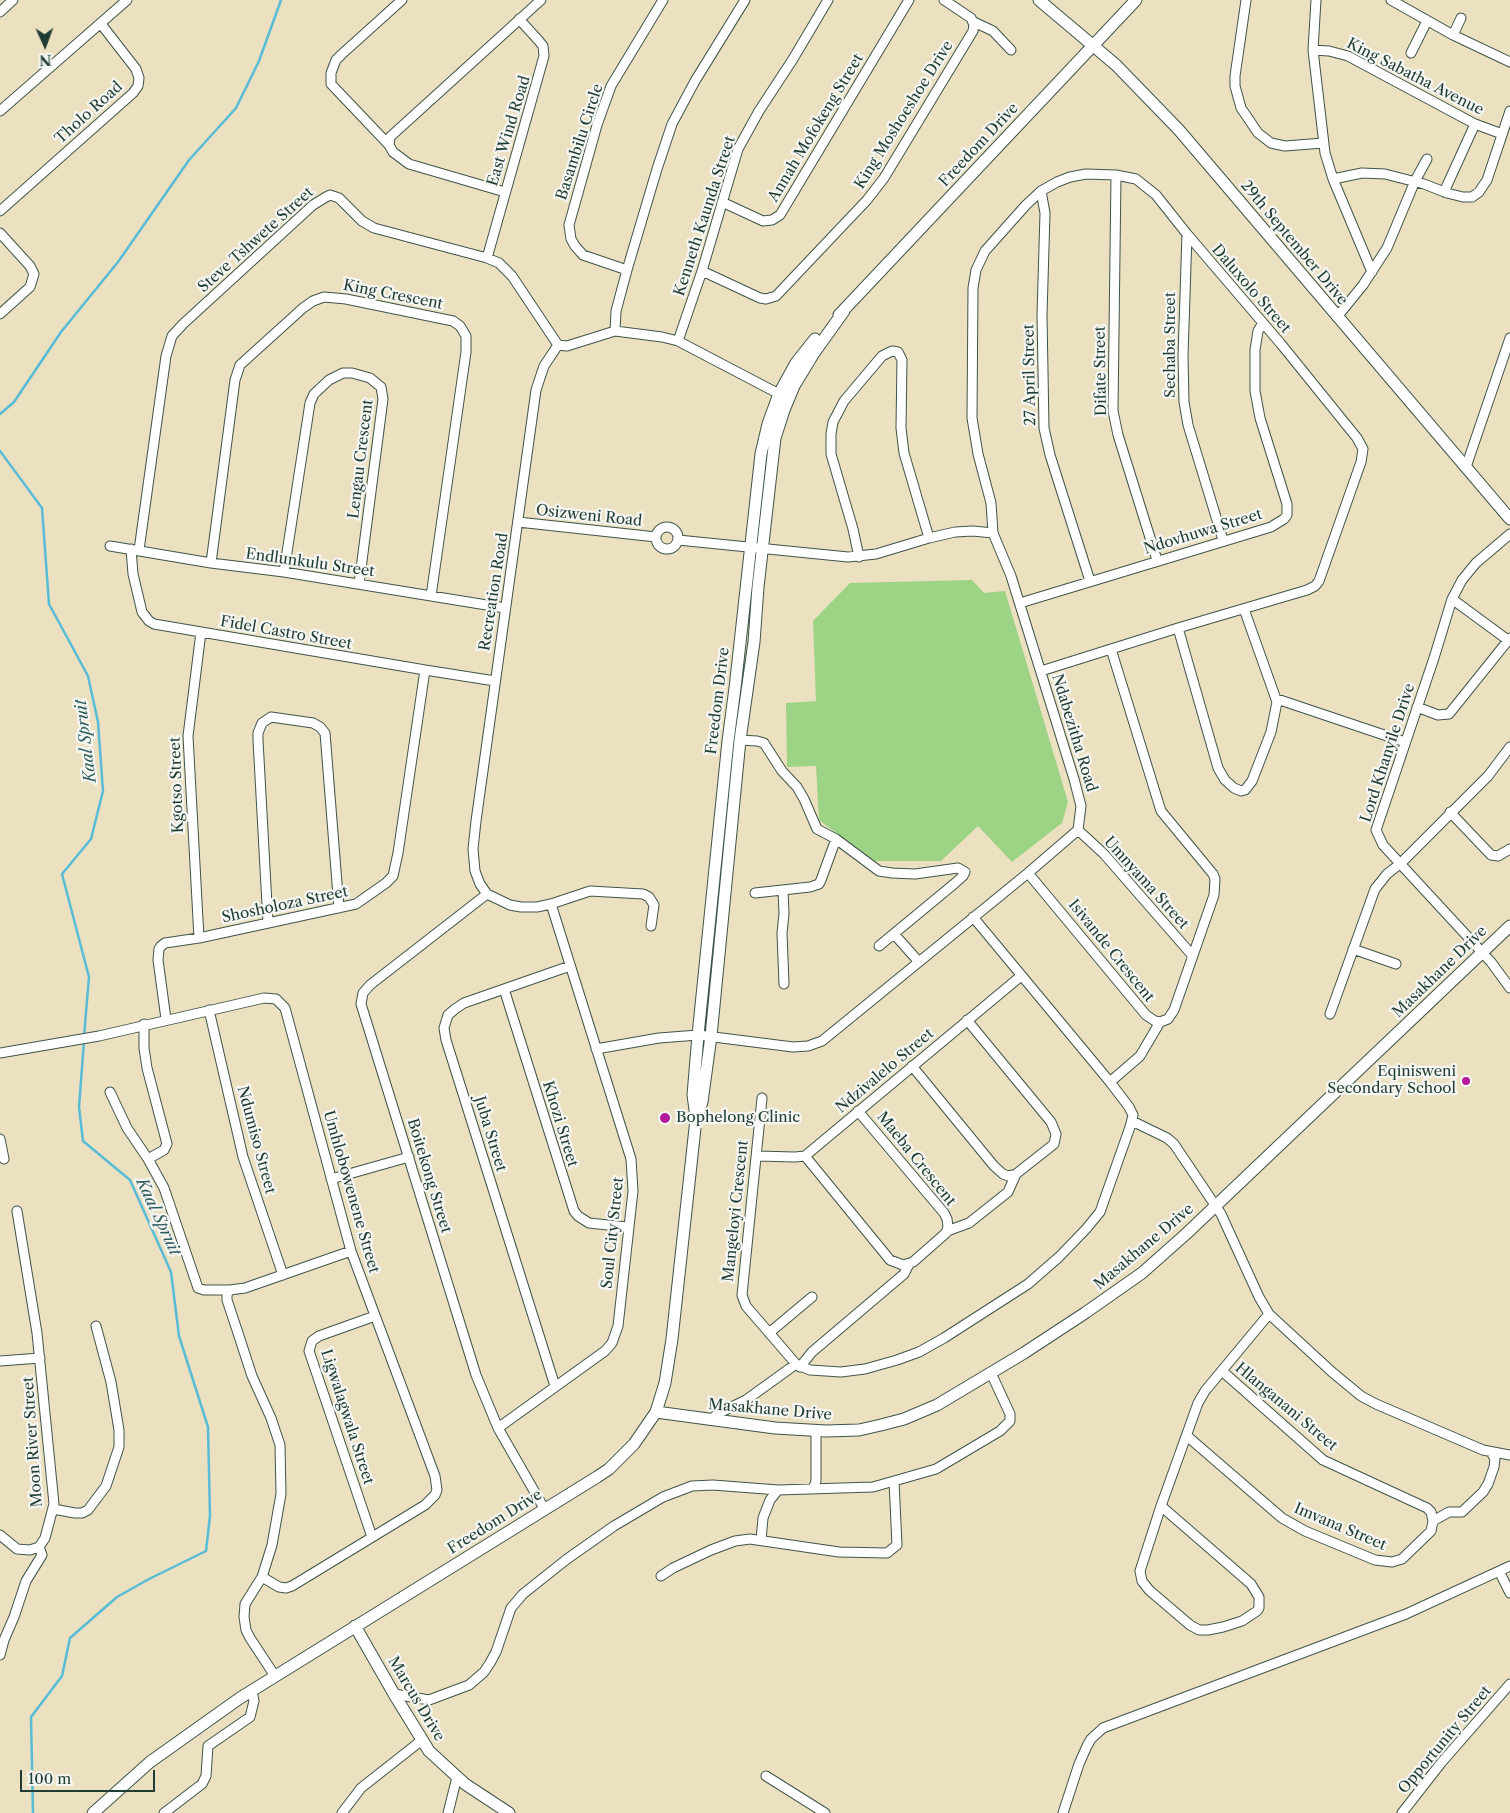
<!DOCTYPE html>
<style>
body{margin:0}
#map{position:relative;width:1510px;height:1813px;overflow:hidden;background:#ebe0bf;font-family:"Libre Caslon Text",serif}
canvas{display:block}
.north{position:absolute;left:20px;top:20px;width:50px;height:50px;-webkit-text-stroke:4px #f6f6f2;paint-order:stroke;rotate:178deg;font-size:14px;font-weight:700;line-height:20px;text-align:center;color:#1f3d34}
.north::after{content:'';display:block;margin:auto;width:18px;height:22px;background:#1f3d34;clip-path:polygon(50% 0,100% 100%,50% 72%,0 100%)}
.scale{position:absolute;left:20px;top:1770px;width:135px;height:22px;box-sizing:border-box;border:2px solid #1f3d34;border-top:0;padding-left:6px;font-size:15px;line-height:18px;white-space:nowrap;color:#1f3d34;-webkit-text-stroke:4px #f6f6f2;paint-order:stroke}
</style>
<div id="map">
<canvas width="1510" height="1813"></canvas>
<div class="north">N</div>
<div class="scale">100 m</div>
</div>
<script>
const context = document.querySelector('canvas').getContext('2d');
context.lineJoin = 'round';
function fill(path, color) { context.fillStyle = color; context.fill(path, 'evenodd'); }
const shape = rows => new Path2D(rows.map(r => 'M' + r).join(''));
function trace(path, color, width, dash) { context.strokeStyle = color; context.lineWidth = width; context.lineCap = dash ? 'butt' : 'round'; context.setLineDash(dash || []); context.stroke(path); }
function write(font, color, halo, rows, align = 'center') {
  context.font = font + ' "Libre Caslon Text",serif'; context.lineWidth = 4.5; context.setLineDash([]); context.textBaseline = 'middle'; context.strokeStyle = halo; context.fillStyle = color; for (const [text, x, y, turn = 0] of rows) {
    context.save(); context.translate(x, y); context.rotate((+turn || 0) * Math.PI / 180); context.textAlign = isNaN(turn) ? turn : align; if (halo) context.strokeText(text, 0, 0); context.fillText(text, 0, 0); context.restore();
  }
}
fill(shape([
 [972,580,984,593,1005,591,1068,802,1062,823,1012,862,978,826,941,861,873,861,819,820,816,766,787,767,786,703,816,701,813,621,850,583]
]), '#9dd385');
trace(shape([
 [0,414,14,402,61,332,118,262,189,160,236,108,259,61,281,0],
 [0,451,42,508,49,604,88,676,98,722,103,791,91,839,62,874,89,977,84,1036],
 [33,1813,31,1717,62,1676,70,1638,117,1597,149,1579,206,1551,210,1516,208,1427,179,1336,171,1272,130,1180,83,1141,79,1107,84,1041]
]), '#58bcd7', 2.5);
const minor = shape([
 [1246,0,1235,76,1235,86,1241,108,1258,133,1271,143,1285,146,1323,143],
 [1316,0,1313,50,1325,153,1333,179,1372,272],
 [1391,0,1453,35,1510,62],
 [0,12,13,0],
 [974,22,993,31,1011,50],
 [1453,35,1461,18],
 [1313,50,1329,51,1348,56,1475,124,1502,134],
 [1411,53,1427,21],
 [0,111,127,0],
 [389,145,331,84,331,73,336,60,342,54,402,0],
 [1116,175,1113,411,1118,435,1157,560],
 [1333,179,1362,173,1385,174,1424,184,1447,193,1463,197,1472,197,1479,192,1487,180,1510,111],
 [1041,191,1045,213,1042,315,1044,428,1050,455,1090,581],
 [505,192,409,164,393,152,389,145,390,137,541,0],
 [1444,192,1475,124],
 [722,202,763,221,772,220,780,215,909,0],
 [0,211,133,93,138,86,139,78,136,69,101,24],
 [0,233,30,266,34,274,30,287,0,314],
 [1187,234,1183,356,1184,402,1188,425,1223,540],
 [487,258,544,56,543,46,539,41,519,19],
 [627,270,583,255,575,246,571,239,569,225,597,125,611,86,663,0],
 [702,271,760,298,766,299,776,296,867,200,884,178,973,31,974,25,971,18,944,0],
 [1337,317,1363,285,1387,248,1415,181,1427,159],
 [615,331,616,311,627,270,657,169,672,124,695,81,745,0],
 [678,341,702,271,738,149,759,111,793,59,828,0],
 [558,345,544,366,536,390,476,821,473,849,475,871,480,884,487,894,510,905,521,907,537,907,551,904,590,891,643,894,649,897,654,905,651,926],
 [558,345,567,346,615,331,662,337,678,341,783,396],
 [1466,467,1510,338],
 [518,522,656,537],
 '656 538a11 11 0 1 1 22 0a11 11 0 1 1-22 0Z',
 [1510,534,1476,563,1462,580,1452,599,1434,658,1376,830,1383,845,1491,962,1510,988],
 [678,540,848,557,876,554,929,538,955,532,973,531,993,533],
 [110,546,211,563,284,572,505,608],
 [131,549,133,574,142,612,149,621,154,624,425,670,495,681],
 [139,550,166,356,172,336,183,324,313,205,326,197,330,195,339,198,362,221,374,228,487,258,499,263,512,276,558,345],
 [859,557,853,529,831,454,831,434,833,422,844,401,882,356,892,351,898,352,902,360,901,428,904,453,929,538],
 [211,563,235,380,240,365,303,308,313,301,324,297,346,299,453,321,460,326,466,336,466,352,431,596],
 [284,572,310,403,314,394,329,380,343,373,352,373,370,378,376,383,381,387,383,399,359,584],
 [1452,599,1508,640],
 [1020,603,1271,527,1284,519,1287,515,1287,504,1260,418,1255,391,1255,350,1258,331,1263,323],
 [1178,628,1218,768,1225,780,1234,788,1241,791,1245,790,1252,781,1271,732,1277,702,1244,609],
 [1277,699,1405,742],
 [1417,707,1438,715,1449,714,1510,638],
 [740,740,757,741,764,743,782,771,797,787,804,799,817,829,836,839,879,871,892,873,915,874,958,868,965,872,963,876,954,884,879,946],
 [1450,812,1491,855,1498,856,1510,849],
 [1078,830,1104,854,1192,955],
 [1028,873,1146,1015,1155,1021,1160,1022,1168,1019,1174,1010,1214,895,1215,879,1213,874,1161,811,1111,649],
 [783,890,784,914,782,933,784,984],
 [755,893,810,887,819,884,821,880,836,839],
 [487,894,370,985,363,993,361,1004,476,1375,498,1428,545,1510],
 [268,923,258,740,258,733,262,723,271,717,313,723,320,727,325,733,339,908],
 [894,934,919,962],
 [199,938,188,736,201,632],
 [1353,949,1396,964],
 [504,989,574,1211,578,1216,589,1223,627,1227],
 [209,1010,243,1157,283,1275],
 [1330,1014,1375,889,1387,874,1401,863,1488,776,1510,747],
 [166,1019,158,960,159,949,161,946,165,943,199,938,356,904,386,883,393,876,398,853,425,670],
 [144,1024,144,1048,147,1068,167,1144,164,1150,148,1159],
 [596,1049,659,1038,698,1035,793,1047,808,1046,822,1041,1028,873,1078,830,1081,806,1074,779,1011,576,993,533,991,503,978,454,972,418,973,288,976,270,985,251,1026,205,1041,191,1057,182,1070,177,1086,174,1116,175,1136,179,1156,195,1187,234,1281,344,1357,438,1363,449,1361,462,1319,581,1315,586,1307,590,1178,628,1041,671],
 [0,1053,99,1036,264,998,276,999,285,1008,351,1251,435,1476,437,1490,435,1495,425,1505,292,1586,286,1588,279,1587,262,1577],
 [912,1066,994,1166,1003,1174,1008,1176,1016,1174,1054,1144,1056,1134,1051,1122,967,1020],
 [1110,1082,1140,1056,1160,1022],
 [110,1092,127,1128,148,1159,164,1188,198,1288,204,1290,230,1290,245,1288,351,1251],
 [762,1098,742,1295,746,1306,796,1364,810,1370,841,1372,865,1369,897,1360,919,1352,944,1338,1028,1284,1059,1257,1086,1229,1100,1212,1130,1127,1133,1115,1129,1107,1110,1082,973,917],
 [1132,1121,1167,1138,1174,1144,1221,1214,1259,1297,1269,1314,1332,1372,1361,1396,1376,1404,1483,1450,1510,1455],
 [0,1139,4,1159],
 [756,1156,795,1157,805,1156,1021,976],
 [805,1156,890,1260,903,1265,913,1262,946,1233,948,1227,947,1219,944,1213,858,1111],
 [331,1179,409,1157],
 [947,1231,969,1223,1008,1192,1016,1174],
 [230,1290,227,1294,227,1300,237,1330,252,1376,271,1418,280,1445,281,1494,272,1545,262,1577,245,1604,244,1617,246,1630,250,1638,275,1676],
 [769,1333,812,1297],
 [0,1361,40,1358],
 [800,1367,812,1352,904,1274,909,1264],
 [555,1386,446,1040,444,1028,448,1015,455,1009,464,1003,570,966],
 [710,1420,719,1413,746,1400,796,1364],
 [498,1428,605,1351,612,1343,618,1326,633,1191,631,1159,551,904],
 [1187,1436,1282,1518,1305,1531,1375,1560,1392,1562,1402,1559,1431,1531,1433,1521,1431,1512,1427,1508,1323,1460,1222,1371],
 [813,1489,816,1481,816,1431],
 [1161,1506,1251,1584,1259,1597,1259,1608,1257,1611,1242,1621,1223,1627,1208,1630,1199,1630,1190,1625,1149,1590,1142,1581,1140,1571,1161,1506,1198,1403,1205,1391,1269,1314],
 [53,1509,75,1513,82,1513,88,1510,106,1486,119,1447,119,1430,111,1382,96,1326],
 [1433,1521,1449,1512,1462,1512,1483,1492,1488,1484,1494,1467,1495,1459,1491,1452],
 [0,1535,17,1549,30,1550,39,1547,45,1538,54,1504,37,1333,17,1211],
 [372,1537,309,1351,312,1341,319,1336,375,1316],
 [761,1540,763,1518,770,1500,778,1490],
 [1499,1571,1510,1593],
 [661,1576,673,1568,711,1550,735,1541,750,1539,839,1552,887,1553,897,1545,894,1481],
 [0,1655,4,1640,14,1617,26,1581,42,1555,39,1547],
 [394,1694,429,1700,469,1685,484,1672,490,1663,496,1652,511,1608,523,1594,567,1559,614,1526,663,1497,692,1486,713,1485,778,1490,873,1487,936,1469,1000,1431,1010,1421,1010,1414,991,1373],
 [766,1776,825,1813],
 [164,1813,202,1784,206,1776,208,1746,250,1717,254,1701,252,1691],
 [342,1813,361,1788,422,1740],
 [448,1813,457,1777],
 [1063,1813,1079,1764,1087,1746,1091,1739,1103,1728,1406,1614,1510,1566],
 [1402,1813,1441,1763,1510,1684]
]);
const tertiary = shape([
 [1039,0,1116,65,1179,130,1510,519],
 [839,315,1136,0],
 [696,1117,693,1095,698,1035,728,741,735,688,761,454,768,424,779,394,796,363,815,339],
 [656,1412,775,1428,826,1431,859,1430,881,1425,904,1419,937,1405,1024,1353,1085,1313,1142,1273,1186,1234,1510,926],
 [355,1626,394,1694,429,1751,465,1784,509,1813],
 [93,1813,150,1762,240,1698,597,1477,609,1469,634,1444,656,1412,665,1383,672,1339,696,1119,702,1102,711,1036,740,740,754,642,758,587,775,438,784,410,794,386,814,353,844,311]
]);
trace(minor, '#3e5549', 11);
trace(tertiary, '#3e5549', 13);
trace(minor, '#fff', 9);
trace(tertiary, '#fff', 11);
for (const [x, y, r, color] of [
 [1466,1081,5,"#b5179e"],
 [665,1118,6,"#b5179e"]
]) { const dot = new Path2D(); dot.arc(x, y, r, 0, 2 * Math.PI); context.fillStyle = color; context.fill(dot); trace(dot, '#f6f6f2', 2); }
write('15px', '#1f3d34', '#f6f6f2', [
 ["King Sabatha Avenue",1415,77,27],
 ["Tholo Road",89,113,-42],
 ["King Moshoeshoe Drive",904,115,-58],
 ["Annah Mofokeng Street",816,128,-59],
 ["East Wind Road",509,131,-73],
 ["Basambilu Circle",580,142,-72],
 ["Freedom Drive",979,145,-47],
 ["Kenneth Kaunda Street",705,216,-72],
 ["Steve Tshwete Street",256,240,-42],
 ["29th September Drive",1294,243,50],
 ["Daluxolo Street",1251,289,49],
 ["King Crescent",393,295,11],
 ["Sechaba Street",1171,345,-90],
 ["Difate Street",1101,371,-91],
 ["27 April Street",1030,375,-91],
 ["Lengau Crescent",361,459,-83],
 ["Osizweni Road",589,516,6],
 ["Ndovhuwa Street",1203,532,-17],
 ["Endlunkulu Street",310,563,8],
 ["Recreation Road",494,592,-81],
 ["Fidel Castro Street",286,633,10],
 ["Freedom Drive",718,701,-83],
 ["Ndabezitha Road",1074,733,73],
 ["Lord Khanyile Drive",1388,753,-72],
 ["Kgotso Street",177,785,-92],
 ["Umnyama Street",1146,883,48],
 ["Shosholoza Street",285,905,-12],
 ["Isivande Crescent",1111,951,51],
 ["Masakhane Drive",1440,972,-44],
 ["Ndzivalelo Street",885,1071,-40],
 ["Khozi Street",560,1124,73],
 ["Juba Street",490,1134,73],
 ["Ndumiso Street",256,1140,75],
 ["Maeba Crescent",916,1159,51],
 ["Boitekong Street",429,1176,73],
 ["Umhlobowenene Street",351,1192,74],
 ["Mangeloyi Crescent",736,1211,-84],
 ["Soul City Street",613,1233,-84],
 ["Masakhane Drive",1144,1247,-40],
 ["Hlanganani Street",1286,1407,40],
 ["Masakhane Drive",770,1410,5],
 ["Ligwalagwala Street",347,1417,72],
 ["Moon River Street",33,1442,-94],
 ["Freedom Drive",495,1522,-32],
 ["Imvana Street",1340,1527,23],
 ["Marcus Drive",416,1699,59],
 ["Opportunity Street",1445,1740,-50]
]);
write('15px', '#1f3d34', '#f6f6f2', [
 ["Eqinisweni",1456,1072],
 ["Secondary School",1456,1089],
 ["Bophelong Clinic",676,1118,"left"]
], 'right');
write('italic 16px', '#2d5d5d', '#f6f6f2', [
 ["Kaal Spruit",86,741,-97],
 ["Kaal Spruit",158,1217,65]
]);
</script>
